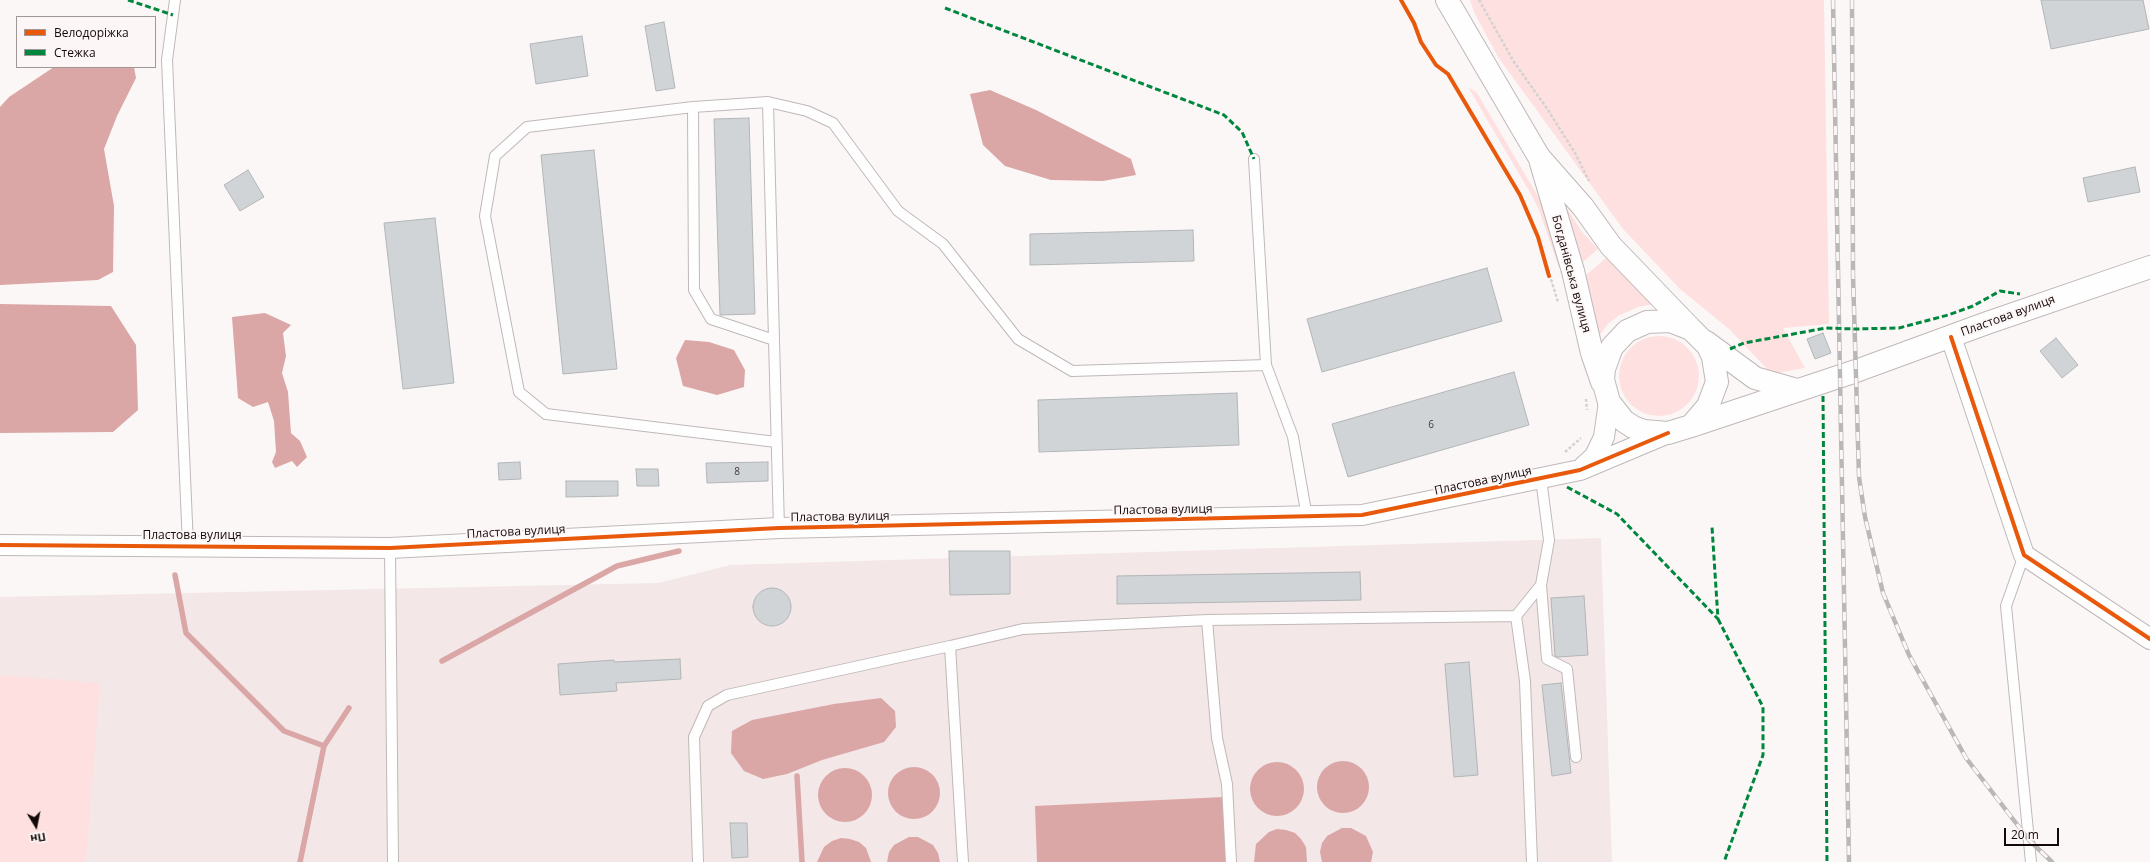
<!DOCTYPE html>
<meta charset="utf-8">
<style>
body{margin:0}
#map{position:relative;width:2150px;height:862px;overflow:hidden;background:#fcf7f7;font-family:"Open Sans",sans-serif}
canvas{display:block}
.legend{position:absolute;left:16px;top:16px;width:140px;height:52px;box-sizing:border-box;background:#fdf6f6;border:1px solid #a09797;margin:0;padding:5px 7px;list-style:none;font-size:12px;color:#140909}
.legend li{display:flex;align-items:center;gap:8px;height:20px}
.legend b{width:20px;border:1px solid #a09797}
.north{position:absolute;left:16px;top:806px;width:40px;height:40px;-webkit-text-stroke:3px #fdf6f6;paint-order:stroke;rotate:170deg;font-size:11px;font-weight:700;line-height:16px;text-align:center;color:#140909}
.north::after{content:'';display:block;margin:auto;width:14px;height:18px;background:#140909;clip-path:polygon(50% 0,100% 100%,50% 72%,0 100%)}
.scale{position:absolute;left:2004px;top:828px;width:55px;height:18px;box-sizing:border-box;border:2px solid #140909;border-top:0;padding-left:5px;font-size:12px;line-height:14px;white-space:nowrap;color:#140909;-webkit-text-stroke:3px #fdf6f6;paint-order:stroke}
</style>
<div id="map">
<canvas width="2150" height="862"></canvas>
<ul class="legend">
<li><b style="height:5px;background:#e8590c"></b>Велодоріжка</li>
<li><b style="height:5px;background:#00873e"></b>Стежка</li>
</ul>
<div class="north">Пн</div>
<div class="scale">20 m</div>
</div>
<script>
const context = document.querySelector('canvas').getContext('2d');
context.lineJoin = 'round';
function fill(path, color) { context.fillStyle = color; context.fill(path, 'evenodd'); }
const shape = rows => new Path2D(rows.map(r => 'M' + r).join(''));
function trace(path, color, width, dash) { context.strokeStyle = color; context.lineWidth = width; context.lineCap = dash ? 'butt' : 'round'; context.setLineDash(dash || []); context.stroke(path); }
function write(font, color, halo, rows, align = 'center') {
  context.font = font + ' "Open Sans",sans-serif'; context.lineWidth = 4; context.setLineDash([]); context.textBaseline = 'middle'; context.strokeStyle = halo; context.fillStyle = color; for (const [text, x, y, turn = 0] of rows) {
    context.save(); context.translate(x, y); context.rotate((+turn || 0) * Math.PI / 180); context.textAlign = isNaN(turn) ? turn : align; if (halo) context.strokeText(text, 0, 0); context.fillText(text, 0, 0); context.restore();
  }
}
fill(shape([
 [1601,538,1612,862,0,862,0,597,658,583,730,565]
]), '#f3e7e7');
fill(shape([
 [1470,0,1824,0,1829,324,1783,328,1805,368,1772,374,1729,329,1680,289,1623,229,1498,57,1474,12],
 [1468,87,1477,93,1539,198,1564,268,1559,268,1539,210,1532,196],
 [1566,207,1582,232,1598,249,1583,262],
 [1606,258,1655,304,1638,307,1618,316,1608,324,1596,340,1585,276],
 '1619 376a40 40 0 1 1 80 0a40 40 0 1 1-80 0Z',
 [0,675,100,683,86,862,0,862]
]), '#fde0df');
fill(shape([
 [54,67,134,67,136,78,117,116,104,149,114,206,113,272,98,280,0,285,0,107,9,97],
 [990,90,1036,110,1131,159,1136,175,1103,181,1051,180,1005,166,983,145,970,94],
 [0,304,111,306,136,345,138,410,113,432,0,433],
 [265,313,291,325,283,333,286,356,282,373,288,392,291,433,300,441,307,457,297,467,292,461,275,468,272,462,276,452,274,421,268,402,253,407,238,398,232,317],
 [685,340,709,342,734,350,745,370,744,387,717,395,683,386,676,358],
 [881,698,895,711,896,727,884,742,822,760,787,774,763,779,744,771,731,753,732,731,752,720,834,704],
 '1317 787a26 26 0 1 1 52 0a26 26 0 1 1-52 0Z',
 '1250 789a27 27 0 1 1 54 0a27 27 0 1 1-54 0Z',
 '888 793a26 26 0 1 1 52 0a26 26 0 1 1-52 0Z',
 '818 795a27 27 0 1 1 54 0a27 27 0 1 1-54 0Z',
 [1224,797,1226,862,1037,862,1035,806],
 [1342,828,1351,828,1366,836,1373,852,1371,862,1322,862,1320,852,1322,843,1327,836],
 [1277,829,1286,830,1295,833,1301,839,1306,847,1307,862,1254,862,1256,844,1269,832],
 [909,837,918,837,933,845,938,853,940,862,887,862,889,852,894,845],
 [841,838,850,839,859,842,866,848,871,862,817,862,824,847,832,841]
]), '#dba6a6');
trace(shape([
 [175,575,186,633,284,731,324,746],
 [442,661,617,566,679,551],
 [797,776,802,862],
 [300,862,324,746,349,708]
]), '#dba6a6', 5.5);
const building = shape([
 [2041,0,2143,0,2149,29,2051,49,2041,0],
 [664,22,675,88,656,91,645,26,664,22],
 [582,36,588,76,536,84,530,44,582,36],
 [749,118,755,314,720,315,714,119,749,118],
 [594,150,617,369,563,374,541,155,594,150],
 [2135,167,2140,192,2088,202,2083,178,2135,167],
 [248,170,264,197,240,211,224,185,248,170],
 [435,218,454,383,403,389,384,223,435,218],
 [1193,230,1194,261,1030,265,1030,234,1193,230],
 [1487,268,1502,321,1322,372,1307,319,1487,268],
 [1823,333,1831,353,1815,359,1807,339,1823,333],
 [2056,338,2078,365,2062,378,2040,351,2056,338],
 [1514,372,1529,425,1348,477,1332,424,1514,372],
 [1237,393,1239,445,1039,452,1038,400,1237,393],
 [520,462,521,479,499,480,498,463,520,462],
 [768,462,768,481,707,483,706,463,768,462],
 [636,469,658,469,659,486,637,486,636,469],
 [566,481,618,481,618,496,566,497,566,481],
 [949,551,1010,551,1010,594,950,595,949,551],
 [1360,572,1361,600,1117,604,1117,576,1360,572],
 '753 607a19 19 0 1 1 38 0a19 19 0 1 1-38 0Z',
 [1584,596,1588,655,1558,657,1555,656,1551,598,1584,596],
 [680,659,681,679,616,683,617,691,560,695,558,664,614,660,614,662,680,659],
 [1469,662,1478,775,1454,777,1445,664,1469,662],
 [1561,683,1571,773,1552,776,1542,685,1561,683],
 [730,823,747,823,748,857,732,858,730,823]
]);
fill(building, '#d1d4d6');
trace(building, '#b2b6b8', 1);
const lane = shape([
 [175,0,167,60,188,546],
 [768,102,774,340],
 [693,107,527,127,495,156,485,216,519,392,546,414,776,442],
 [1254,159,1266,365],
 [1541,479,1549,540,1541,585,1547,659,1567,669,1576,757],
 [779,528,774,340,711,319,694,290,693,107,768,102,807,111,833,123,898,211,943,244,1018,339,1072,371,1266,365,1293,437,1307,517],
 [390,548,393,862],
 [2024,555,2006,606,2031,862],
 [1207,620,1217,738,1227,784,1231,862],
 [950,646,1023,629,1207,620,1516,616],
 [698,862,694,737,708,706,727,695,950,646,963,862],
 [1532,862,1525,681,1516,616,1541,585]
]);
const street = shape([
 [1951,337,2024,555,2150,639],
 [1583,467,1595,456,1604,437,1609,402],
 [0,545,390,548,779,528,1362,515,1580,470,1668,433]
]);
const secondary = shape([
 [1447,0,1539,157,1583,207,1611,246,1690,328],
 [1541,163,1573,271,1592,353,1602,382],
 [1706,342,1755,378,1797,390],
 [1691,426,1708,406,1717,382,1713,357,1708,346,1691,329,1670,321,1647,322,1627,331,1612,347,1604,369,1603,380,1609,402,1624,421,1633,427,1644,431,1668,433,1691,426,1856,371,1987,323,2150,267]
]);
trace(lane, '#c0b8b8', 12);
trace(street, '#c0b8b8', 22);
trace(secondary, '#c0b8b8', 24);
trace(shape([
 [1401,0,1414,23,1421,42,1436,65,1448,74,1520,195,1538,237,1558,302],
 [1479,0,1514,62,1548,110,1575,153,1589,181],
 [1586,399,1587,410],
 [1565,452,1581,438]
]), '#d3d1d1', 2.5, [3, 2]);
trace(lane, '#fffefe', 10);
trace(street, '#fffefe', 20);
trace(secondary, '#fffefe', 22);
const rail = shape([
 [1833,0,1849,862],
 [1852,0,1853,275,1859,477,1865,517,1883,593,1909,655,1966,758,2029,840,2052,862]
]);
trace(rail, '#bab7b7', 4.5);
trace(rail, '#fdf6f6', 3, [9]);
trace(shape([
 [128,0,173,15],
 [945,8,1224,115,1242,132,1254,159],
 [1730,349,1744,343,1826,328,1854,329,1899,328,1948,315,1973,306,2000,291,2020,294],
 [1823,396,1827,862],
 [1567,487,1617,514,1718,619,1712,527],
 [1718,619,1763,707,1763,755,1724,862]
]), '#00873e', 3, [6, 3]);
trace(shape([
 [1401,0,1414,23,1421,42,1436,65,1448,74,1520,195,1538,237,1549,276],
 [1951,337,2024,555,2150,639],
 [0,545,390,548,779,528,1362,515,1580,470,1668,433]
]), '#e8590c', 4);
write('10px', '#433c3c', null, [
 ["6",1431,425],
 ["8",737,472]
]);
write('12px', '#140909', '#fdf6f6', [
 ["Богданівська вулиця",1571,274,75],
 ["Пластова вулиця",2008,316,-20],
 ["Пластова вулиця",1483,481,-12],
 ["Пластова вулиця",1163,510,-1],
 ["Пластова вулиця",840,517,-1],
 ["Пластова вулиця",516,532,-3],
 ["Пластова вулиця",192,536]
]);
</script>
